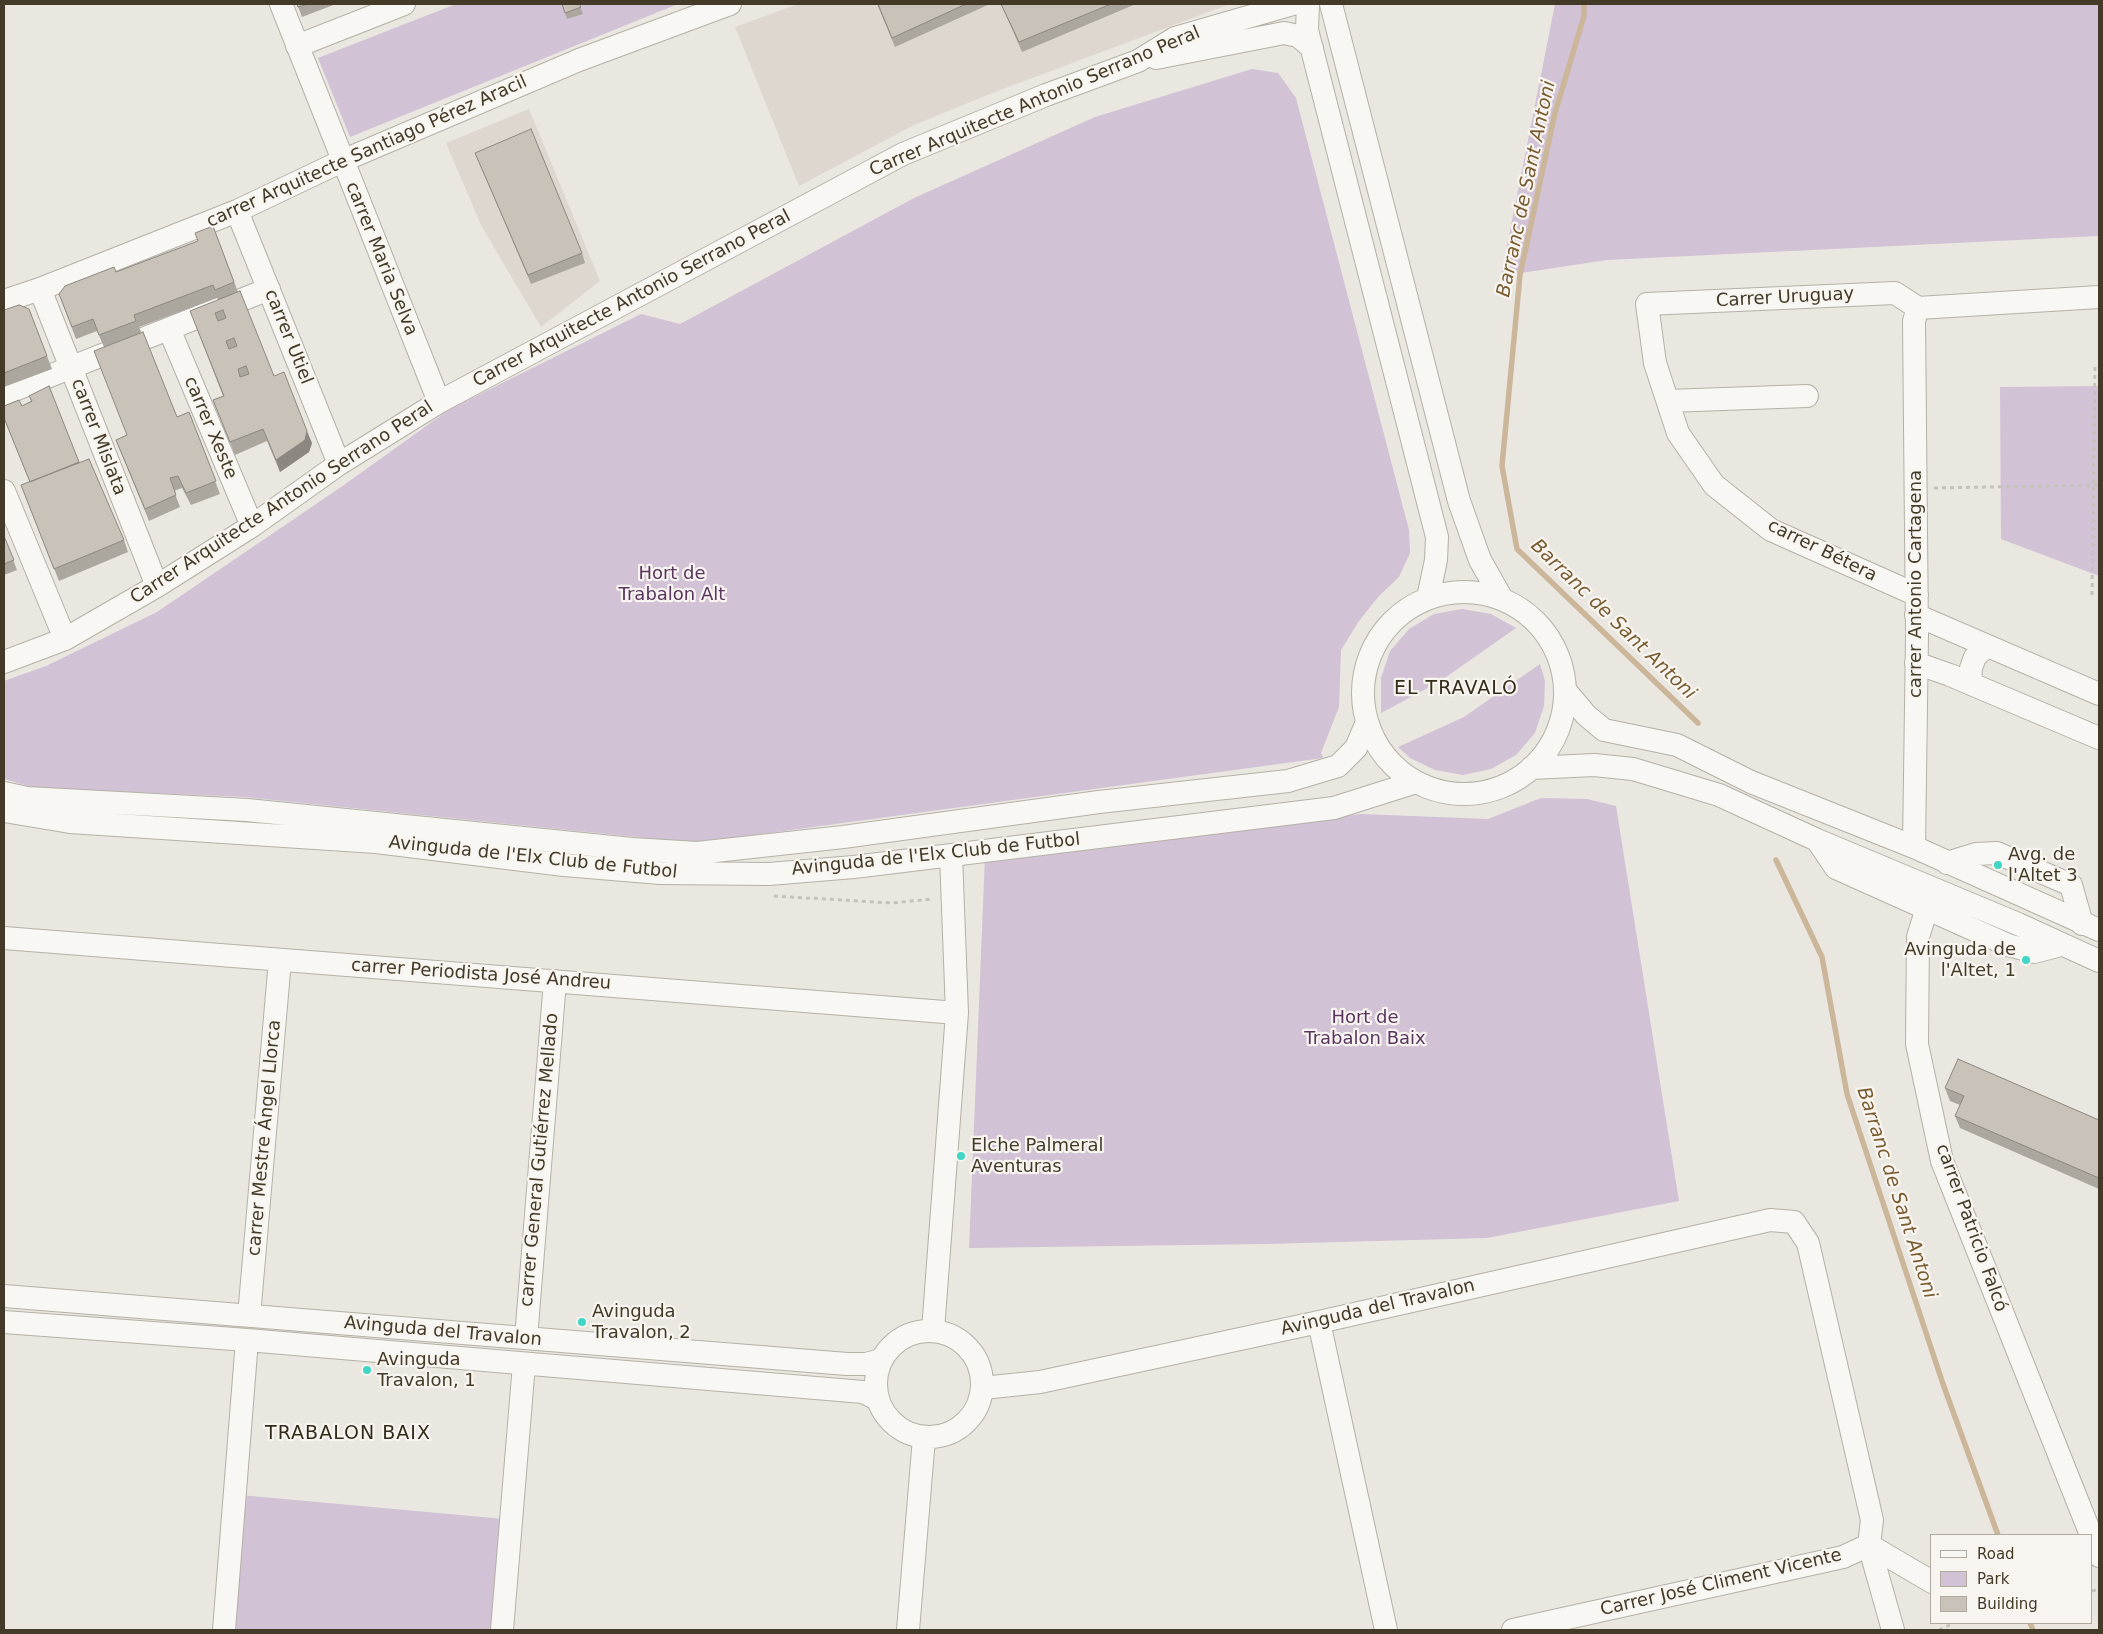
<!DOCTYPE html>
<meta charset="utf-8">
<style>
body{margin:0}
#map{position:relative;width:2103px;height:1634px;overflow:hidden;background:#eae7e1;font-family:"DejaVu Sans",sans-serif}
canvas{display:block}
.frame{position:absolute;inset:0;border:5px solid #433a28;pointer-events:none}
.legend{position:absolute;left:1930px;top:1534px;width:162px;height:90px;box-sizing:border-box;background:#f8f5f1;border:1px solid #b0aaa1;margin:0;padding:6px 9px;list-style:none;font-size:15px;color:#433a28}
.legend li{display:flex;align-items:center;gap:10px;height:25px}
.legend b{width:25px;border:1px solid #b0aaa1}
</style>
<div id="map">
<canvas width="2103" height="1634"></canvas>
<div class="frame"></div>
<ul class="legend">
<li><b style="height:6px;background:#f8f7f4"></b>Road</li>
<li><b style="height:14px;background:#d1c2d5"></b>Park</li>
<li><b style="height:14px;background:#c8c2b8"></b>Building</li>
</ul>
</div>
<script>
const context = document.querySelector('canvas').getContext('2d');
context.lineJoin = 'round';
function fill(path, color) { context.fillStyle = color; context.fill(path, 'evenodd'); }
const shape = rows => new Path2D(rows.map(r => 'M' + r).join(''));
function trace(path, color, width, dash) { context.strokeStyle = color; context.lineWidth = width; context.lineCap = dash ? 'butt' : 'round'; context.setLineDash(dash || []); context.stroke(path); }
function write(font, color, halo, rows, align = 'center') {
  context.font = font + ' "DejaVu Sans",sans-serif'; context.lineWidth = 4.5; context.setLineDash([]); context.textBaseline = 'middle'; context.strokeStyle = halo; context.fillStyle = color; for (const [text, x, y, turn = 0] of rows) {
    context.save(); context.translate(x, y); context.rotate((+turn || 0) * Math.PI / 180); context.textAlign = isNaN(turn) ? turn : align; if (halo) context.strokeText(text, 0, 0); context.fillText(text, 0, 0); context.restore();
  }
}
fill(shape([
 [798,4,1230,4,995,92,914,125,799,186,735,27],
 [529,109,600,281,541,327,481,225,446,143]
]), '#ddd7cf');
fill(shape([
 [456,4,678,4,350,137,318,58],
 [1555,4,2099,4,2099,236,1607,260,1501,276],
 [1252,69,1278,73,1296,98,1409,530,1410,553,1399,577,1379,596,1359,621,1341,650,1339,707,1321,753,1323,758,695,843,244,797,35,788,4,779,4,681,46,666,157,612,344,485,450,409,641,314,680,324,914,198,1095,117],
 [2099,386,2099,576,2001,539,2000,387],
 [1462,609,1491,614,1516,628,1439,682,1381,713,1381,678,1390,651,1409,629,1434,614],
 [1540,664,1545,681,1544,706,1535,733,1516,755,1491,769,1463,775,1435,770,1410,758,1398,747,1464,717],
 [1541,798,1587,799,1616,806,1679,1201,1487,1238,1266,1244,969,1248,985,856,1361,814,1488,819],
 [240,1495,504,1519,494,1630,230,1630]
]), '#d1c2d5');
trace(shape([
 [1584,4,1584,16,1555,113,1520,275,1502,466,1517,549,1698,723],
 [1776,860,1822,957,1847,1094,1943,1384,1998,1535],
 [2030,1623,2033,1630]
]), '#ccb69a', 5.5);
const street = shape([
 [281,4,439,402],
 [1308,4,1307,30,1437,537,1436,560,1428,598],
 [1331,4,1459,501,1480,560,1502,599],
 [297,46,404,4],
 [1156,58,1284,33,1298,36,1312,48],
 [237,211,339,464],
 [40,289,157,586],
 [4,301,40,289,237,211,342,161,579,60,730,4],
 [1918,308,2099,297],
 [169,329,252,526],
 [4,394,269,289],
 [1668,401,1807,396],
 [4,491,65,639],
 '1363 693a101 101 0 1 1 202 0a101 101 0 1 1-202 0Z',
 [1917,595,1771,530,1714,485,1678,433,1655,363,1647,304,1895,293,1918,308],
 [1916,615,2099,694],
 [4,662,65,639,157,586,252,526,339,464,439,402,903,154,1046,95,1138,61,1175,38,1293,4],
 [1916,663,1950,675,2099,738],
 [1970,683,1971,668,1975,657,1987,646],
 [1565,690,1586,715,1604,730,1677,745,1751,782,1914,847,2099,930],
 [1531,768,1594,765,1633,769,1719,795,1817,840,2018,924,2099,961],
 [4,793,27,798,247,810,632,849,697,853,843,837,1099,802,1288,781,1338,766,1356,748,1367,722],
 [4,811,70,822,376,842,564,865,660,873,769,874,854,867,1334,808,1416,782],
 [1817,840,1836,868,2008,945,2034,952,2061,945],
 [1914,847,1917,635,1914,321,1918,308],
 [1947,863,1976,854,1997,853,2071,885,2082,924],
 [1927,908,1918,937,1917,1044,1942,1161,2091,1535],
 [4,938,957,1013],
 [4,1296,847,1364,866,1364,881,1360],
 [249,1316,280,960],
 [4,1322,247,1340,863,1392,877,1399],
 [1319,1322,1386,1630],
 [933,1330,957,1013,951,855],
 '876 1384a53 53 0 1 1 106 0a53 53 0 1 1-106 0Z',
 [526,1338,555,981],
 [983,1388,1040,1382,1319,1322,1770,1220,1794,1222,1808,1243,1872,1520,1869,1545,1893,1630],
 [2092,1537,2099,1556],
 [1869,1545,1932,1582],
 [224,1630,247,1340],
 [502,1630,524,1364],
 [908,1630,924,1438],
 [1513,1630,1843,1557,1869,1545]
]);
trace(street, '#b5b0a6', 24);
trace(shape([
 [1934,488,2099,485],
 [2092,595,2095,367],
 [774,896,892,903,932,899],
 [2092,1591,2099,1589],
 [1939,1630,1954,1623]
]), '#c5c2bb', 3, [4, 4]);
trace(street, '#f8f7f4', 22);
fill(shape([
 [297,4,336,4,302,17],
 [562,4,579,4,583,14,567,19],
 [877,4,990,4,895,47],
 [1001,4,1136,4,1022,52],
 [475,153,582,253,585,263,531,284],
 [213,226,238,292,274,376,312,443,309,452,280,472,267,441,235,455,213,400,223,396,195,324,218,300,217,298,139,327,177,417,189,412,220,494,191,505,182,488,174,491,180,507,149,521,116,440,127,435,104,347,97,331,76,339,59,294,198,241],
 [4,310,47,356,52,369,4,387],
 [29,396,79,462,124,540,128,552,59,581,21,485,30,482,4,419,22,406,31,401],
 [4,536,17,570,4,575],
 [1945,1088,2099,1120,2099,1189,1960,1128,1955,1116,1960,1105,1950,1101]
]), '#aca79e');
fill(shape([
 [307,431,312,443,309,452,280,472,276,460]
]), '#8c8881');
const building = shape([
 [297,4,308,4,298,7,297,4],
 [562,4,579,4,581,7,565,13,562,4],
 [878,4,966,4,892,38,878,4],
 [1001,4,1111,4,1019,42,1001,4],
 [531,129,582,253,528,275,475,153,531,129],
 [213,226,234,282,215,290,213,285,134,315,136,321,99,335,93,319,72,327,59,294,65,286,114,267,116,272,198,241,195,233,213,226],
 [240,291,274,376,284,372,307,431,305,440,276,460,263,429,230,442,213,400,224,396,190,311,240,291],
 [223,310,226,318,218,321,215,313,223,310],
 [234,338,237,346,229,349,226,341,234,338],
 [246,366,249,374,240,377,238,369,246,366],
 [19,305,29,309,47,356,4,373,4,310,19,305],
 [143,332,177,417,189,412,216,481,186,493,178,476,170,478,176,495,145,509,116,440,127,435,94,351,143,332],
 [49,386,79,462,30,482,4,418,4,406,19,400,22,406,32,401,29,396,49,386],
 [89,459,124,540,54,569,21,485,89,459],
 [4,536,14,560,4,564,4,536],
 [1958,1059,2099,1120,2099,1178,1955,1116,1964,1096,1945,1088,1958,1059]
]);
fill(building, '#c8c2b8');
trace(building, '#8c8881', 1);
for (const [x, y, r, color] of [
 [1998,865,5,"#40d5c4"],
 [2026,960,5,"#40d5c4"],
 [961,1156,5,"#40d5c4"],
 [582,1322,5,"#40d5c4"],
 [367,1370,5,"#40d5c4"]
]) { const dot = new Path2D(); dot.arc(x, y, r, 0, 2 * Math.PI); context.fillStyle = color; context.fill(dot); trace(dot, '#f8f5f1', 2); }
write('18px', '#433a28', '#f8f5f1', [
 ["Carrer Arquitecte Antonio Serrano Peral",1035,102,-23],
 ["carrer Arquitecte Santiago Pérez Aracil",367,152,-24],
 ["carrer Maria Selva",381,259,68],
 ["Carrer Uruguay",1785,298,-3],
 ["Carrer Arquitecte Antonio Serrano Peral",632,299,-28],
 ["carrer Utiel",288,337,68],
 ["carrer Xeste",210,428,67],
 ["carrer Mislata",98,437,69],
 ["Carrer Arquitecte Antonio Serrano Peral",282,503,-33],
 ["carrer Bétera",1822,551,26],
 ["carrer Antonio Cartagena",1916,584,-90],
 ["Avinguda de l'Elx Club de Futbol",936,855,-6],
 ["Avinguda de l'Elx Club de Futbol",533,858,6],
 ["carrer Periodista José Andreu",481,975,4],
 ["carrer Mestre Ángel Llorca",265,1138,-85],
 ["carrer General Gutiérrez Mellado",540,1160,-85],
 ["carrer Patricio Falcó",1971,1228,70],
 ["Avinguda del Travalon",1378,1308,-13],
 ["Avinguda del Travalon",443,1332,5],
 ["Carrer José Climent Vicente",1721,1583,-13]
]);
write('18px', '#59355f', '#f8f5f1', [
 ["Hort de",672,574],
 ["Trabalon Alt",672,595],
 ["Hort de",1365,1018],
 ["Trabalon Baix",1365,1039]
]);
write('18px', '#433a28', '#f8f5f1', [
 ["Avg. de",2008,855],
 ["l'Altet 3",2008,876],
 ["Avinguda de",2016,950,"right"],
 ["l'Altet, 1",2016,971,"right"],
 ["Elche Palmeral",971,1146],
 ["Aventuras",971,1167],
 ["Avinguda",592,1312],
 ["Travalon, 2",592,1333],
 ["Avinguda",377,1360],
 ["Travalon, 1",377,1381]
], 'left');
write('italic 19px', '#795b30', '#f8f5f1', [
 ["Barranc de Sant Antoni",1527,189,-78],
 ["Barranc de Sant Antoni",1613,620,44],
 ["Barranc de Sant Antoni",1896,1193,72]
]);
context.letterSpacing = '1px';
write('19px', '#342c1b', '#f8f5f1', [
 ["EL TRAVALÓ",1456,689],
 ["TRABALON BAIX",348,1434]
]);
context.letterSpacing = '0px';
</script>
